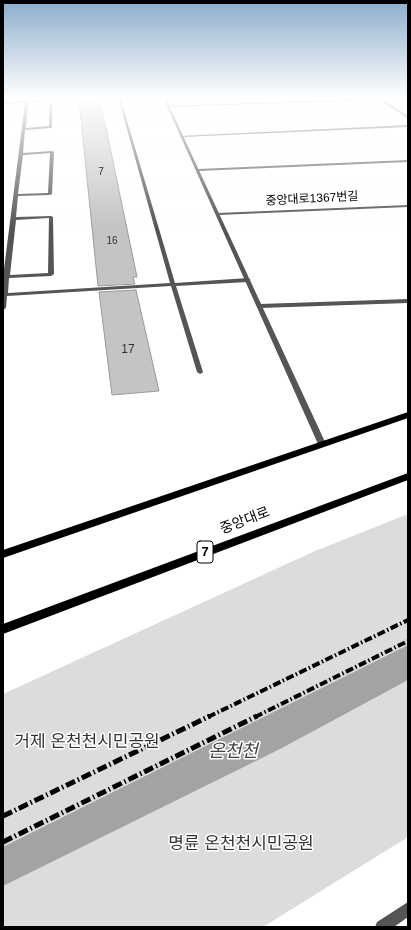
<!DOCTYPE html>
<meta charset="utf-8">
<style>
body{margin:0}
#map{position:relative;width:411px;height:930px;overflow:hidden;background:#fff;font-family:Arial,sans-serif}
canvas{display:block}
.frame{position:absolute;inset:0;border:4px solid #000;pointer-events:none}
</style>
<div id="map">
<canvas width="411" height="930"></canvas>
<div class="frame"></div>
</div>
<script>
const context = document.querySelector('canvas').getContext('2d');
context.lineJoin = 'round';
function fill(path, color) { context.fillStyle = color; context.fill(path, 'evenodd'); }
const shape = rows => new Path2D(rows.map(r => 'M' + r).join(''));
function trace(path, color, width, dash) { context.strokeStyle = color; context.lineWidth = width; context.lineCap = dash ? 'butt' : 'round'; context.setLineDash(dash || []); context.stroke(path); }
function write(font, color, halo, rows, align = 'center') {
  context.font = font + ' Arial,"Noto Sans KR",sans-serif'; context.lineWidth = 3; context.setLineDash([]); context.textBaseline = 'middle'; context.strokeStyle = halo; context.fillStyle = color; for (const [text, x, y, turn = 0] of rows) {
    context.save(); context.translate(x, y); context.rotate((+turn || 0) * Math.PI / 180); context.textAlign = isNaN(turn) ? turn : align; if (halo) context.strokeText(text, 0, 0); context.fillText(text, 0, 0); context.restore();
  }
}
fill(shape([
 [408,514,408,837,263,927,3,927,3,694,315,551]
]), '#dcdcdc');
fill(shape([
 [408,645,408,680,280,749,3,886,3,847]
]), '#a3a3a3');
const building = shape([
 [100,99,137,277,133,277,135,284,98,286,79,100,100,99],
 [136,290,159,391,112,395,99,292,136,290]
]);
fill(building, '#c4c4c4');
trace(building, '#999', 1);
fill(shape([
 [93,97,104,97,52,101,52,128,25,130,23,153,52,151,54,152,52,194,50,195,18,196,16,217,51,216,53,217,54,274,51,276,9,278,8,293,170,283,118,97,120,97,175,283,248,278,251,280,248,282,176,286,203,372,202,373,200,374,197,372,171,286,7,296,6,308,3,310,3,277,25,103,3,104,3,102,93,97],
 [50,101,49,126,26,128,28,102,50,101],
 [50,153,48,193,18,194,23,155,50,153],
 [49,218,48,273,10,275,16,220,49,218]
]), '#555');
fill(shape([
 [380,98,381,100,167,107,169,106,380,98],
 [408,125,408,127,182,137,180,136,408,125],
 [408,160,408,162,198,171,196,170,198,169,408,160],
 [408,205,408,207,218,215,216,214,218,213,408,205],
 [408,299,408,303,260,308,257,306,260,304,408,299]
]), '#555');
fill(shape([
 [163,97,165,97,326,444,325,446,319,446,318,444,163,97],
 [373,97,381,98,408,116,408,118,373,97],
 [408,902,408,917,394,927,375,927,377,922,408,902]
]), '#555');
fill(shape([
 [408,412,408,418,3,558,3,550,408,412],
 [408,473,408,480,3,634,3,624,408,473]
]), '#000');
trace(shape([
 [208,717,408,620],
 [255,717,408,641]
]), '#000', 4, [8, 2.5, 1.5, 2.5]);
trace(shape([
 [3,816,210,716],
 [3,842,257,716]
]), '#000', 5, [10, 3, 1.5, 3]);
const sky = context.createLinearGradient(0, 0, 0, 227);
sky.addColorStop(0, '#8cadcc');
sky.addColorStop(0.43, '#fff');
sky.addColorStop(1, '#ffffff00');
context.fillStyle = sky;
context.fillRect(0, 0, 411, 227);
write('10px', '#313131', null, [
 ["7",101,172],
 ["16",112,241]
]);
write('12px', '#000', '#fff', [
 ["중앙대로1367번길",312,199,-3]
]);
write('12px', '#313131', null, [
 ["17",128,350]
]);
for (const [x, y, w] of [
 [205,552,16]
]) { const box = new Path2D(); box.roundRect(x - w / 2, y - 11, w, 22, 3); context.fillStyle = '#fff'; context.fill(box); trace(box, '#000', 1); }
write('bold 13px', '#000', null, [
 ["7",205,552]
]);
write('14px', '#000', '#fff', [
 ["중앙대로",245,521,-21]
]);
write('17px', '#333', '#fff', [
 ["거제 온천천시민공원",87,742],
 ["명륜 온천천시민공원",241,844]
]);
write('italic 18px', '#444', '#fff', [
 ["온천천",233,752]
]);
</script>
